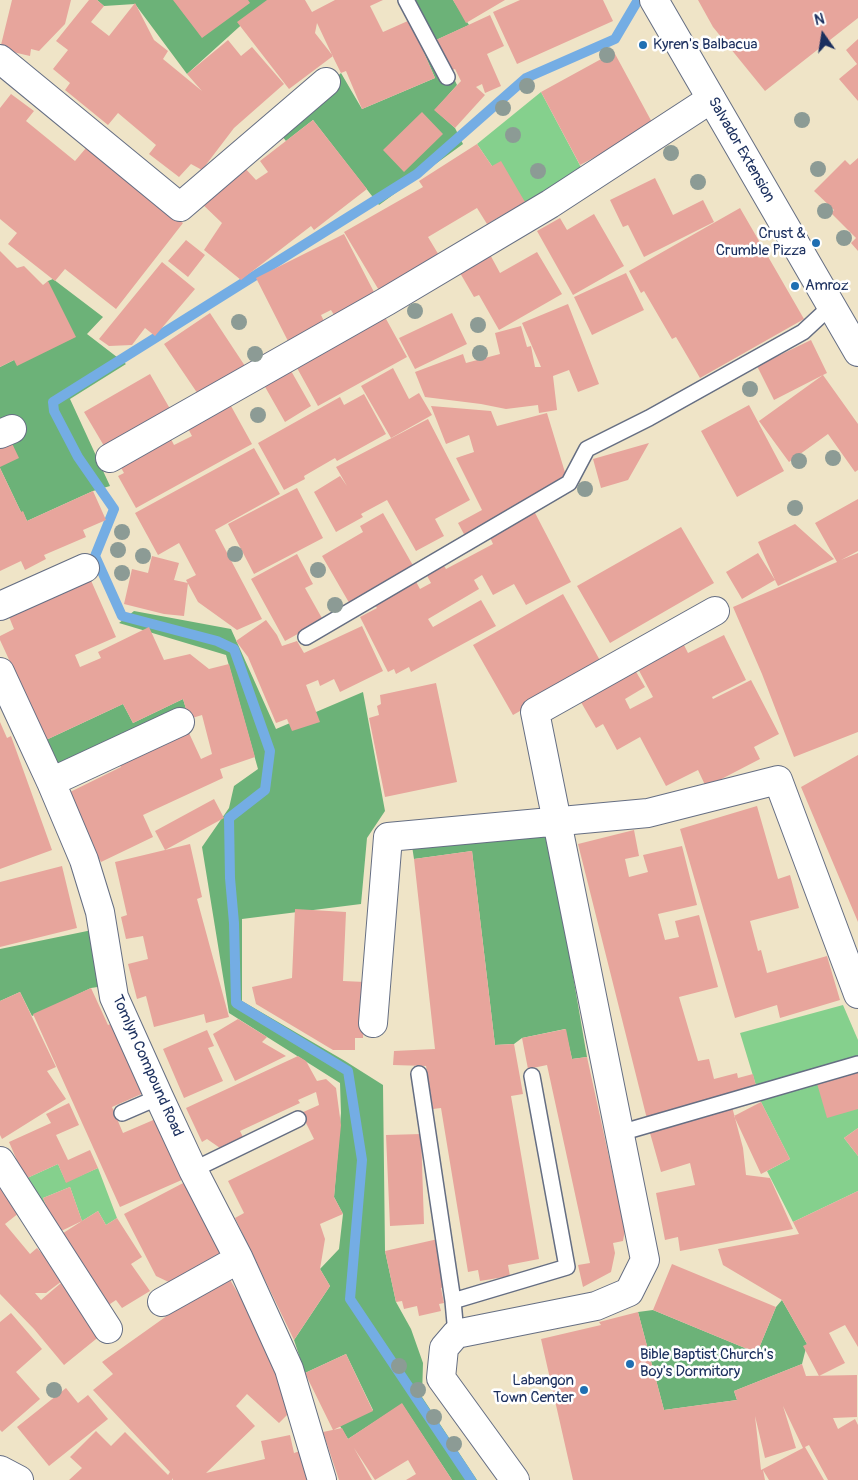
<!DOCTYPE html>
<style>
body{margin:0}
#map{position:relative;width:858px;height:1480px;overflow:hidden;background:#efe4c7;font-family:Pangolin,sans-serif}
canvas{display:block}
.north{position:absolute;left:798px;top:10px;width:50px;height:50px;-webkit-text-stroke:4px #fff;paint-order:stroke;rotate:347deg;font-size:14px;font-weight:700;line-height:20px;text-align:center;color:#1b2f5e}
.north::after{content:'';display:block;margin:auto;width:18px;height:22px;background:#1b2f5e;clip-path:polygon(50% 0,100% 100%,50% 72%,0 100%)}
</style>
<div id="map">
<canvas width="858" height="1480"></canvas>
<div class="north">N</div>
</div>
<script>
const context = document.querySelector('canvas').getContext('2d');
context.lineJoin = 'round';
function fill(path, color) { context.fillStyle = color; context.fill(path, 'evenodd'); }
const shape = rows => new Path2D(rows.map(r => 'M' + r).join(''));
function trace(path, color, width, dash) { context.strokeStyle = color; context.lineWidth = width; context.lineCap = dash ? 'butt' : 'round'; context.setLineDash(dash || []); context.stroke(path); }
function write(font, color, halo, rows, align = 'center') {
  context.font = font + ' Pangolin,sans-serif'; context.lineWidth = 5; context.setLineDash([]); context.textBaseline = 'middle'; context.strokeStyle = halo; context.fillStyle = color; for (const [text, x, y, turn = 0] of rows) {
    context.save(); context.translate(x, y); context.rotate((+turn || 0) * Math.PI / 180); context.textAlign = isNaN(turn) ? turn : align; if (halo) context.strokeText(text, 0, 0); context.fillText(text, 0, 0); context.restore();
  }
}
fill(shape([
 [541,92,584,173,525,202,492,166,477,144],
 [843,1005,858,1040,858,1128,844,1138,858,1156,858,1191,793,1222,767,1171,790,1159,761,1102,740,1033],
 [58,1164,66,1182,98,1168,117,1218,106,1225,98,1211,82,1221,70,1187,43,1198,57,1233,25,1179]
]), '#85d08d');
fill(shape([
 [97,0,269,0,187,74,135,4,104,6],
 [401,0,453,0,469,25,436,40,457,85,435,110,455,128,463,144,379,205,313,120,286,141,278,131,341,73,362,109,435,78],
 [53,279,103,317,87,334,126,364,70,399,110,486,93,491,27,521,23,512,21,512,0,468,0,367,14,360,48,281],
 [134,611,231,629,276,729,363,692,385,811,367,838,361,904,242,919,242,1001,345,1061,383,1085,385,1251,396,1302,411,1329,423,1363,422,1397,477,1480,452,1480,402,1404,348,1439,340,1426,373,1410,346,1354,305,1373,294,1340,330,1286,320,1269,339,1249,343,1214,334,1197,341,1113,340,1083,229,1013,202,847,229,808,234,786,258,769,226,655,119,623],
 [183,699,187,712,59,771,46,740,123,704,133,723],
 [548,831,587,1057,572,1059,565,1029,522,1038,514,1044,495,1045,472,851,414,859,412,846],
 [97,929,104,986,91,988,32,1016,20,992,0,1001,0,949],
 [782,1300,807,1344,802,1364,734,1391,737,1400,664,1410,638,1312,653,1310,757,1353,776,1307]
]), '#6cb278');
trace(shape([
 [471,1480,350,1299,362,1160,348,1071,236,1003,234,923,230,878,229,818,265,790,270,751,234,649,217,641,122,616,95,556,114,509,78,457,54,411,53,402,417,174,526,78,615,39,638,0]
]), '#74ade4', 10);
fill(shape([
 [12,0,71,0,65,24,39,51,31,49,30,56,0,49],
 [89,0,97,0,104,6,91,22,109,36,135,3,154,40,168,51,163,59,202,91,187,74,228,40,241,56,252,47,284,84,234,128,202,170,191,164,179,177,149,154,156,145,118,113,108,125,65,90,70,83,53,69,68,50,56,41],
 [173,0,248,0,250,3,202,38],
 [267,0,305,0,312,12,335,0,383,0,370,6,383,32,410,20,435,78,362,109,346,71,341,73,334,59,317,23,315,33,333,56,289,89,237,22],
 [453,0,505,0,466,23],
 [520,0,603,0,613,21,517,64,493,12],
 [698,0,858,0,858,18,765,91,713,27],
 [490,15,504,46,487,54,501,86,485,93,482,84,476,87,485,95,455,128,434,110,461,81,455,69,450,71,436,40],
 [858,39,858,101,839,79,857,64,846,50],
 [614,52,654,126,580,165,541,92],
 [11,94,34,111,26,121,75,161,86,148,183,223,116,309,65,269,55,281,8,244,17,233,0,219,0,108],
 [422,112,443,134,404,172,383,150],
 [313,120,367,189,314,230,311,226,241,280,204,250,222,223,198,200,243,166,256,180,268,172,260,161],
 [477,144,492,166,501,161,525,202,487,224,477,208,428,237,440,257,380,292,344,232,423,187,419,181],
 [858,158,858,251,851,243,856,238,831,213,834,210,814,191,845,160,850,165],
 [655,178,673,215,703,200,714,222,644,257,628,225,623,227,610,200],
 [740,208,804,319,700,378,676,337,672,339,644,291,641,293,629,271],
 [594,214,624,266,573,295,537,231,560,218,567,230],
 [344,234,375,294,334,315,331,310,321,315,327,327,290,345,256,278],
 [186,240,205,255,188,277,168,261],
 [487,249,500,273,537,252,562,294,499,330,479,295,474,297,456,266],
 [0,251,17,268,24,266,43,285,48,281,76,337,17,366,14,360,0,367],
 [162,262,195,289,155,336,145,328,132,345,109,346,99,339],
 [626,273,644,310,592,335,574,297],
 [568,304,599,384,578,392,569,370,553,376,557,410,539,413,538,405,506,409,481,404,425,397,415,372,463,354,466,363,500,354,495,333,521,326,527,347,531,346,535,367,541,367,522,323],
 [380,308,407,357,318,406,291,357],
 [210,313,245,366,200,397,164,344],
 [452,313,467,344,415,369,399,338],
 [811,340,827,373,823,375,858,424,858,470,855,472,828,434,789,462,759,421,823,375,774,400,757,366],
 [286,362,311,406,285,422,260,378],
 [393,368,409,399,419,393,432,415,391,438,361,386],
 [150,374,173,414,107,451,84,412],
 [364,394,386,434,337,461,335,458,304,476,305,479,284,490,258,443,340,397,344,405],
 [226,397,252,444,136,508,118,476,124,473,119,464,170,437,174,445,192,436,184,421],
 [749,405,784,471,737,497,701,431],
 [431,406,491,411,497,426,547,413,567,479,465,536,458,523,482,510,456,458,474,452,469,435,446,444],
 [428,419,470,500,435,519,444,536,416,551,387,500,361,514,363,517,336,532,314,492,340,476,347,486,336,467],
 [9,437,19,458,0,467,0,441],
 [649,443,628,480,601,488,593,459],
 [254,448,280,494,215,530,262,619,237,630,198,602,186,580,196,575,179,543,158,555,135,513],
 [0,468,21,512,23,511,27,521,93,491,106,520,83,530,86,537,44,555,46,559,25,570,21,561,0,571],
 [297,488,323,538,254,574,228,524],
 [858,499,858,551,841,560,858,553,858,732,794,757,762,674,733,607,837,562,815,523],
 [533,509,571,582,526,605,514,584,493,595,482,575,474,580,479,589,428,619,433,627,481,600,496,626,411,672,409,667,396,674,394,669,388,672,360,617,377,608,372,601,414,578,420,589,431,583,424,570,441,561,446,569,493,544,488,533],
 [383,513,415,569,351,606,322,556,363,532,360,526],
 [795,524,834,559,778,586,775,580,742,599,726,572,758,553,775,580,758,542],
 [681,527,714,583,610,643,577,586],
 [297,554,313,584,305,588,323,620,285,641,251,579],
 [152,556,179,563,174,580,188,583,184,616,164,614,124,604,132,569,148,573],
 [89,576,116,637,75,655,80,667,101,658,98,652,149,627,164,660,190,654,209,669,229,664,255,757,220,769,223,778,143,815,153,837,101,862,66,794,121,767,120,765,189,733,201,759,212,754,202,715,189,719,183,699,133,723,123,704,46,740,0,640,0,636,14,629,7,612],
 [563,594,602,664,513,715,473,645],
 [266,620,277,635,282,646,297,641,304,653,362,626,383,671,340,692,334,679,320,686,318,680,306,685,320,722,292,731,287,719,276,723,248,657,236,641],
 [724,635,746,680,712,697,713,699,751,680,779,734,754,747,760,759,706,787,698,770,666,786,640,737,617,750,603,724,596,728,578,697,632,665,645,687,625,699,630,709,653,697,635,663,681,639,688,653],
 [436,683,457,782,385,797,369,718,379,715,377,706,381,704,380,695],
 [0,722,7,738,11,736,52,850,0,869],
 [858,755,858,922,801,787],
 [214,799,224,818,165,850,155,831],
 [757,806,778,879,790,875,799,908,750,921,758,951,761,950,767,973,827,956,840,1000,780,1018,777,1005,735,1018,680,829],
 [634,830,639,856,625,859,629,877,648,872,643,855,682,846,697,905,658,914,665,940,679,937,675,921,699,915,718,987,679,997,698,1061,709,1059,714,1079,737,1073,738,1078,753,1074,757,1090,647,1119,578,844],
 [190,844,202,897,197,899,229,1017,206,1023,204,1014,154,1027,146,996,137,999,128,964,148,959,143,936,126,939,121,917,127,915,115,862],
 [472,851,495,1045,514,1044,523,1094,511,1096,539,1259,508,1265,510,1276,480,1281,478,1270,468,1272,441,1108,433,1109,426,1066,393,1065,394,1051,435,1049,414,859],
 [62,866,77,928,0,947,0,882],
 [295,909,346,912,343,981,365,982,363,1038,355,1038,355,1050,333,1050,256,1004,252,987,292,978],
 [91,988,108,1025,113,1023,146,1092,112,1107,123,1133,158,1118,184,1179,120,1207,33,1014],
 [20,992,56,1067,47,1071,66,1099,2,1139,0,1135,0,1001],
 [238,1019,267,1037,262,1042,286,1056,235,1081,213,1034],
 [566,1029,572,1059,587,1057,625,1230,623,1241,613,1243,615,1253,611,1272,583,1287,578,1265,590,1263,547,1065,528,1069,522,1038],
 [207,1030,214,1046,208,1048,223,1081,184,1098,163,1049],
 [298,1056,306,1061,317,1081,326,1079,336,1088,341,1125,334,1197,343,1214,320,1224,325,1239,320,1269,330,1286,294,1340,235,1218,244,1213,228,1181,314,1139,301,1113,319,1105,316,1092,298,1100,300,1103,240,1131,243,1137,220,1148,207,1139,202,1142,186,1108],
 [857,1068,858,1073,858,1109,827,1118,816,1080],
 [761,1102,790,1159,761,1174,734,1116],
 [69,1103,79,1125,56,1135,68,1160,90,1150,98,1168,66,1183,58,1164,25,1179,9,1142,51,1123,46,1114],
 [731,1103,743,1148,746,1175,770,1178,793,1229,680,1251,678,1237,665,1240,656,1193,695,1185,690,1163,661,1172,648,1126],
 [858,1128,858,1156,844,1138],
 [421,1134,424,1224,390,1226,386,1135],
 [0,1173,24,1209,5,1224,30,1254,37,1248,45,1257,50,1253,62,1281,46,1293,35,1293,41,1300,61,1283,101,1335,64,1365,34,1329,0,1294],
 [187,1181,224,1252,175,1285,156,1276,124,1214],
 [70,1187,82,1221,98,1211,106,1225,117,1218,142,1257,131,1264,150,1291,122,1308,116,1300,104,1308,57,1237,82,1221,57,1233,43,1198],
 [858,1191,858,1347,845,1325,829,1333,845,1363,819,1376,803,1346,807,1344,782,1300,723,1265,718,1249,799,1234,793,1222],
 [438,1239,449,1286,441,1288,444,1303,439,1304,441,1311,419,1316,417,1306,404,1309,402,1301,396,1302,385,1251],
 [672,1264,776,1307,757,1353,653,1310],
 [229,1278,278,1361,294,1408,279,1423,247,1394,236,1406,255,1426,206,1473,265,1459,261,1441,290,1435,294,1453,303,1450,310,1480,173,1480,172,1478,172,1480,69,1480,82,1468,70,1457,96,1431,111,1446,125,1432,168,1475,170,1472,93,1390,113,1374,102,1362,178,1308],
 [638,1312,664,1410,737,1400,734,1391,802,1364,806,1376,857,1375,857,1417,833,1418,838,1429,855,1419,858,1425,858,1480,828,1480,809,1445,805,1447,824,1480,769,1480,763,1470,765,1480,573,1480,541,1339,601,1325,599,1322],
 [783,1406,803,1448,761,1470,755,1416,765,1458,796,1448],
 [11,1313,42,1349,16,1372,40,1399,2,1432,0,1430,0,1322],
 [346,1354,373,1411,333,1430,305,1373],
 [66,1388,78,1403,88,1395,108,1419,49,1466,17,1427],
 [402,1403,452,1480,406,1480,416,1474,408,1460,375,1480,354,1448,372,1480,339,1480,323,1432,342,1428,348,1439]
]), '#e7a59c');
const lane = shape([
 [406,0,447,77],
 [306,637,569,483,587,449,649,418,803,332,831,306],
 [419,1074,453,1301,456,1334],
 [122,1113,159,1097],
 [620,1133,858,1064],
 [193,1170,298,1119],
 [453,1301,567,1267,532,1076]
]);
const street = shape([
 [0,59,180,207,326,82],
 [0,434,12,429],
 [110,458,387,301,550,204,711,99],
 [0,606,85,568],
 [0,672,51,782,84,860,100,912,114,997,159,1097,193,1170,239,1259,289,1369,322,1480],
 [51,782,180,722],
 [373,1023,388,837,648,813,778,780,858,994],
 [0,1161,108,1329],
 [162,1302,239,1259],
 [0,1470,19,1480],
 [515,1480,441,1378,444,1348,456,1334,596,1306,629,1292,645,1260,535,712,715,611]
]);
const secondary = shape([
 [654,0,858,352]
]);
trace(lane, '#656e83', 18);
trace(street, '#656e83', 30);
trace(secondary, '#656e83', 30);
trace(lane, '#fff', 15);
trace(street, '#fff', 28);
trace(secondary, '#fff', 28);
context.fillStyle = '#8c9b95';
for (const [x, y] of [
 [607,55],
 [527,86],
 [503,108],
 [802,120],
 [513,135],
 [671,153],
 [818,169],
 [538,171],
 [698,182],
 [825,211],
 [844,238],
 [415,311],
 [239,322],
 [478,325],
 [480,353],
 [255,354],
 [750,389],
 [258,415],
 [833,458],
 [799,461],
 [585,489],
 [795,508],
 [122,532],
 [118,550],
 [235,554],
 [143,556],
 [318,570],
 [122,573],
 [335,605],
 [399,1366],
 [54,1390],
 [418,1390],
 [434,1417],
 [454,1444]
]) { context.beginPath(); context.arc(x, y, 8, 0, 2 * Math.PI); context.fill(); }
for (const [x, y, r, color] of [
 [643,45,5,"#1f6fb2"],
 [816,243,5,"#1f6fb2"],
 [795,286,5,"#1f6fb2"],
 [630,1364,5,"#1f6fb2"],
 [584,1390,5,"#1f6fb2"]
]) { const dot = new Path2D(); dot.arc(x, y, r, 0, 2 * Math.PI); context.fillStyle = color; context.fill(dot); trace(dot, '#fff', 2); }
write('15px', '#1b2f5e', '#fff', [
 ["Kyren's Balbacua",653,45],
 ["Crust &",806,234,"right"],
 ["Crumble Pizza",806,251,"right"],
 ["Amroz",805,286],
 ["Bible Baptist Church's",640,1355],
 ["Boy's Dormitory",640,1372],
 ["Labangon",574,1381,"right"],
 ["Town Center",574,1398,"right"]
], 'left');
write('15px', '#1b2f5e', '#fff', [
 ["Salvador Extension",741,150,60],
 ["Tomlyn Compound Road",147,1066,66]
]);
</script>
